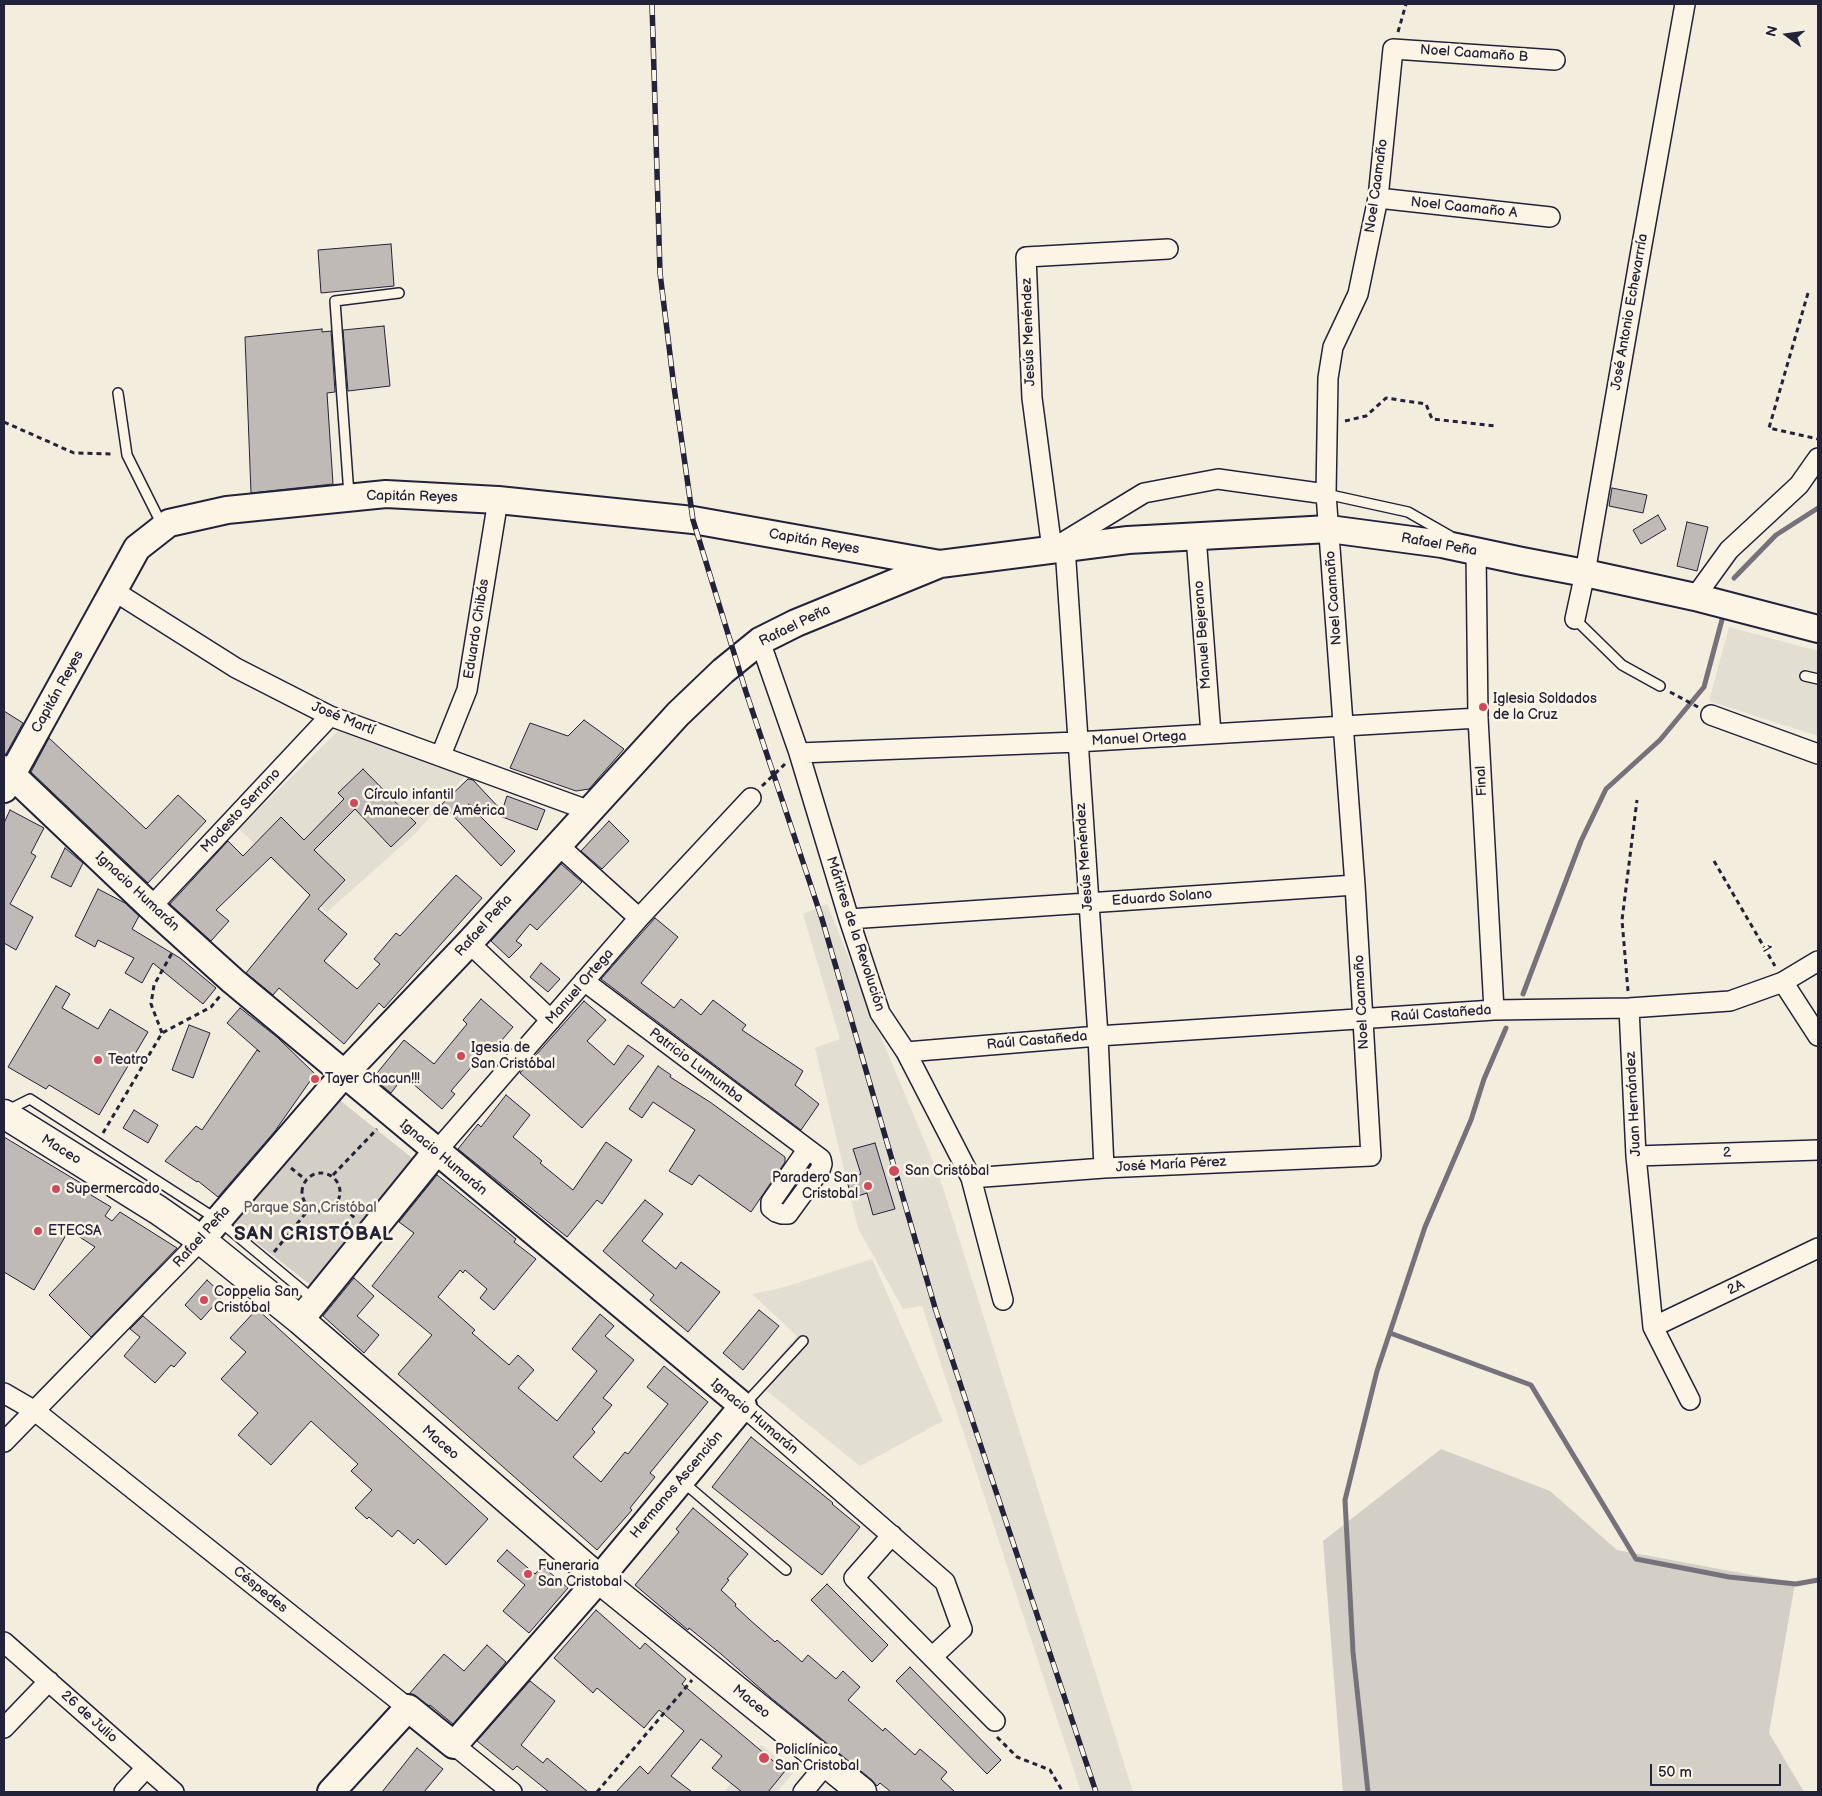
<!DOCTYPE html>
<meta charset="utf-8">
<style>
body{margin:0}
#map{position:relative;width:1822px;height:1796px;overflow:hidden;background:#f3edde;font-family:"Balsamiq Sans",sans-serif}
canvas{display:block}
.frame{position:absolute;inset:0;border:5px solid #22223b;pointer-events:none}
.north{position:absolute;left:1762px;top:10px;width:50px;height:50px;-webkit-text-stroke:4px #fcf5e5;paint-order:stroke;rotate:284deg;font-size:14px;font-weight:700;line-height:20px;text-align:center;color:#22223b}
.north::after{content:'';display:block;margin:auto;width:18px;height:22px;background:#22223b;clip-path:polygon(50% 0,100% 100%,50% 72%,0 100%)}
.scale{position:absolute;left:1650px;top:1764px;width:131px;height:22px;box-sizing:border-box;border:2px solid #22223b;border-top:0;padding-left:6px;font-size:15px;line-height:18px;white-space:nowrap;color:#22223b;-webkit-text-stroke:4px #fcf5e5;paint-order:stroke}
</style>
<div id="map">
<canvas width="1822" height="1796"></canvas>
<div class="frame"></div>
<div class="north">N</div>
<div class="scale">50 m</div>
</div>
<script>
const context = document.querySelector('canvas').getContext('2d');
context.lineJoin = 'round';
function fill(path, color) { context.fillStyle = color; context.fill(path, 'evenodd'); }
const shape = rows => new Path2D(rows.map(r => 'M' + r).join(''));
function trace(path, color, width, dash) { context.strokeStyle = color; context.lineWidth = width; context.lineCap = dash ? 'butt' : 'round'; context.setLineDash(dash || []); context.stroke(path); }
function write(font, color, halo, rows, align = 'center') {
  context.font = font + ' "Balsamiq Sans",sans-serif'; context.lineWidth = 5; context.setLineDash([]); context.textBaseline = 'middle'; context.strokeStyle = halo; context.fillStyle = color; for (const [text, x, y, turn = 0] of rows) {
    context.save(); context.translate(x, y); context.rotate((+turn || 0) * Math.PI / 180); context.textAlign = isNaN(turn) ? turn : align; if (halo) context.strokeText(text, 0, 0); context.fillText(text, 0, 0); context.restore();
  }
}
fill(shape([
 [1729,627,1818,651,1818,736,1709,701],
 [338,731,465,776,415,834,327,912,239,829],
 [827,904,875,1023,940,1178,1133,1792,1081,1792,922,1306,903,1309,858,1228,815,1048,840,1039,803,914],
 [872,1259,943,1421,860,1466,757,1383,797,1336,752,1294,785,1287],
 [761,1745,794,1772,777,1792,724,1792]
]), '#e3ded2');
fill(shape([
 [332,1094,421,1165,317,1290,225,1218],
 [1441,1449,1550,1491,1617,1550,1795,1583,1769,1733,1804,1792,1343,1792,1323,1541]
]), '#d4cfc6');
trace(shape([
 [1734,578,1776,535,1818,508],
 [1523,994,1581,841,1606,789,1660,740,1704,687,1723,616],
 [1390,1333,1531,1385,1636,1559,1729,1577,1796,1584,1818,1580],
 [1368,1792,1353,1652,1345,1500,1377,1371,1425,1227,1471,1120,1484,1079,1506,1028]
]), '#75727b', 5);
const building = shape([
 [391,244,394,286,321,293,318,250,391,244],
 [384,326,390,386,348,391,343,330,384,326],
 [322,329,322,332,331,331,335,392,327,393,333,484,251,493,245,337,322,329],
 [1612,488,1647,495,1643,513,1609,506,1612,488],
 [1658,515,1666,529,1641,544,1633,530,1658,515],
 [1687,522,1708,527,1697,571,1677,566,1687,522],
 [4,711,23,723,6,754,4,754,4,711],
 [584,720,624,749,589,789,576,791,510,768,530,723,568,736,584,720],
 [49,738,146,829,178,795,206,821,148,883,31,772,49,738],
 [363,769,416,823,391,847,355,809,314,850,345,880,318,909,347,934,324,961,357,989,380,964,374,959,396,933,400,936,456,875,482,898,384,1008,379,1003,344,1044,279,988,273,995,246,973,310,895,271,857,216,910,229,921,211,941,170,904,228,841,243,856,281,817,304,840,344,799,338,793,363,769],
 [468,779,473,780,502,811,507,796,545,810,537,830,468,804,515,851,501,866,442,804,468,779],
 [10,810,44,828,31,853,36,856,10,904,33,917,16,950,4,943,4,823,10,810],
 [609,821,629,841,602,869,581,851,609,821],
 [65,848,83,863,71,887,51,877,65,848],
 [561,864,582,882,537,930,530,924,516,941,522,945,509,958,491,941,561,864],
 [98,889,125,903,139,916,132,929,180,958,216,988,203,1004,153,963,142,983,125,973,134,958,98,940,95,947,75,936,98,889],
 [655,918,678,937,641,983,674,1008,681,999,701,1015,713,1000,746,1025,742,1030,803,1071,795,1085,819,1104,801,1130,601,979,655,918],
 [541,963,560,979,548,992,530,977,541,963],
 [56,986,70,994,62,1008,98,1029,110,1009,148,1032,99,1115,49,1085,46,1089,8,1067,56,986],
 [481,999,513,1027,496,1047,492,1043,451,1091,455,1094,442,1109,404,1076,391,1093,373,1078,404,1040,434,1064,467,1024,463,1020,481,999],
 [584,1001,606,1020,587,1041,614,1065,628,1045,644,1056,582,1128,520,1073,584,1001],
 [240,1008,277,1037,315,1074,275,1131,218,1197,198,1181,197,1182,165,1161,196,1126,202,1130,257,1050,260,1052,227,1023,240,1008],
 [189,1025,210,1033,193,1078,172,1070,189,1025],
 [658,1066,671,1075,670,1077,710,1102,785,1157,785,1162,751,1212,699,1175,692,1185,669,1171,695,1130,653,1102,642,1118,629,1109,658,1066],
 [506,1095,530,1115,513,1137,542,1161,540,1163,573,1190,606,1142,632,1160,602,1204,597,1200,567,1237,458,1149,478,1124,481,1127,506,1095],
 [134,1110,158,1125,148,1143,123,1128,134,1110],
 [4,1137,94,1191,91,1195,111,1207,105,1216,112,1221,120,1212,177,1248,91,1337,49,1295,95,1247,69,1230,34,1290,4,1272,4,1137],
 [875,1143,895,1209,873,1215,867,1193,852,1198,846,1178,861,1174,853,1149,875,1143],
 [437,1175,516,1239,514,1242,536,1259,494,1310,480,1298,487,1289,465,1270,463,1273,460,1270,438,1297,475,1330,472,1333,509,1365,518,1355,534,1370,518,1388,557,1421,597,1371,572,1349,600,1314,614,1326,605,1336,634,1360,603,1398,612,1405,592,1429,595,1432,573,1457,601,1482,625,1452,628,1454,668,1404,647,1387,664,1366,708,1402,650,1473,655,1477,630,1508,632,1510,597,1550,398,1374,432,1335,372,1286,414,1233,399,1222,437,1175],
 [645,1200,663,1214,642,1241,676,1269,681,1262,720,1292,688,1332,650,1300,654,1295,603,1251,645,1200],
 [354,1278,374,1296,357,1316,379,1335,364,1353,323,1316,354,1278],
 [207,1280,223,1295,201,1320,185,1305,207,1280],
 [257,1309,488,1519,446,1565,418,1539,414,1544,398,1530,392,1537,369,1517,367,1519,355,1508,372,1490,351,1471,358,1464,311,1421,271,1465,238,1435,258,1413,221,1379,246,1352,230,1338,257,1309],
 [759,1310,779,1326,743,1370,723,1353,759,1310],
 [143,1316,186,1353,174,1367,171,1365,155,1383,124,1356,140,1337,130,1329,143,1316],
 [751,1437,833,1503,832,1504,860,1527,822,1575,712,1487,751,1437],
 [693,1508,748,1554,727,1579,729,1580,721,1590,736,1604,735,1606,750,1620,775,1642,777,1640,802,1662,808,1655,836,1679,843,1671,860,1687,848,1700,883,1731,885,1728,915,1755,920,1749,947,1772,941,1779,955,1792,891,1792,880,1783,877,1786,872,1780,770,1697,721,1654,689,1628,688,1630,635,1585,679,1532,676,1529,693,1508],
 [507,1550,535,1574,542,1566,568,1588,529,1633,503,1611,525,1585,497,1561,507,1550],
 [827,1584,888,1645,872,1662,811,1600,827,1584],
 [596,1610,640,1649,645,1643,686,1679,682,1684,785,1771,768,1792,742,1792,712,1768,722,1756,701,1739,671,1776,692,1792,616,1792,640,1766,648,1774,684,1731,659,1710,644,1728,597,1688,593,1693,554,1658,596,1610],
 [487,1645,506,1662,453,1724,430,1705,429,1706,410,1693,444,1654,464,1671,487,1645],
 [910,1667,1001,1760,987,1774,896,1681,910,1667],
 [530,1681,555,1701,521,1745,543,1763,547,1758,588,1792,549,1792,517,1766,513,1770,477,1741,530,1681],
 [417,1748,443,1769,424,1792,382,1792,417,1748]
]);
fill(building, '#bfbab6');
trace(building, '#22223b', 1);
const lane = shape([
 [118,393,127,455,162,525],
 [1326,494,1408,512,1450,536],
 [349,495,335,301,399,293],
 [1575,619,1622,665,1660,686],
 [1805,676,1818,679],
 [8,1110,30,1099,218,1220,313,1299],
 [745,1404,803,1341],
 [683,1482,786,1570]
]);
const street = shape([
 [1378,198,1550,217],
 [1168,249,1026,257,1032,398,1052,549,1144,493,1218,479,1326,494],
 [1196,536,1211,734],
 [1065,547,1098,1036,1104,1168],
 [1476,551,1478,718,1494,1010],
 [114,591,236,668,330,716,590,811],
 [1695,597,1729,550,1799,485,1818,458],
 [1575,619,1585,573,1641,250,1685,4],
 [760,641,799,753,849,919,880,1013,906,1052,971,1178,1003,1300],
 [1711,715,1818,754],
 [799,753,1077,742,1478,718],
 [441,755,467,690,498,500],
 [558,845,639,918],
 [151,907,330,716],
 [849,919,1355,885],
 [469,943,551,1020],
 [584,981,821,1159,822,1164,820,1170,788,1214,782,1214,776,1212,771,1208,771,1202,807,1150],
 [1783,982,1818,1036],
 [1629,1008,1636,1156,1653,1327,1690,1400],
 [906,1052,1098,1036,1494,1010,1629,1008,1730,1001,1783,982,1818,961],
 [436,1152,639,918,751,798],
 [1636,1156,1818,1150],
 [971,1178,1104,1168,1371,1156,1355,885,1326,494,1328,378,1333,347,1358,294,1378,198,1393,49,1555,60],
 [1653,1327,1818,1248],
 [4,1393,35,1411,408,1708],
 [743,1406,945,1582,962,1629,932,1657],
 [4,1442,201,1240],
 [892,1535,854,1578,995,1721],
 [4,1642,174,1792],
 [4,1728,49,1681],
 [454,1745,512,1792],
 [124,1792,146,1768],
 [803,1792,827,1763]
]);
const secondary = shape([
 [4,769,12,775,151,907,233,981,743,1406,599,1579,454,1745,408,1708,331,1792],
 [4,789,137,548,169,523,227,510,386,494,498,500,693,520,940,564],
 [201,1240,344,1074,469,943,678,714,723,671,760,641,796,623,940,564,1128,540,1329,529,1442,544,1522,561,1585,573,1695,597,1818,629],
 [300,1320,436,1152]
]);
const primary = shape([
 [4,1114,158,1210,201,1240,300,1320,599,1579,862,1792]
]);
trace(lane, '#22223b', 12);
trace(street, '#22223b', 22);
trace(secondary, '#22223b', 30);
trace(primary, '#22223b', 31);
trace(shape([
 [1398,32,1406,4],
 [1808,293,1769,428,1818,439],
 [1345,421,1366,416,1386,398,1426,404,1432,419,1495,426],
 [4,422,74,453,114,454],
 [1670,692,1698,707],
 [762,786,785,764],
 [1714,861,1775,966],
 [1628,991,1622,920,1637,800],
 [162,1033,151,1004,154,985,172,953],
 [103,1133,162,1033,211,1007,220,996],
 [291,1168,306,1180],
 '302 1192a19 19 0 1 1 38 0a19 19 0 1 1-38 0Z',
 [333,1175,377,1129],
 [337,1202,355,1218],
 [274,1252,310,1208],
 [997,1737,1017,1757,1050,1770,1063,1792],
 [597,1792,692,1680]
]), '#22223b', 3, [5, 4]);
trace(lane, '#fcf5e5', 9);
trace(street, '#fcf5e5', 19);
trace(secondary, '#fcf5e5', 26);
trace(primary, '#fcf5e5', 28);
const rail = shape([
 [652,4,660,273,674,387,693,520,746,692,822,919,936,1311,1096,1792]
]);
trace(rail, '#22223b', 5.5);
trace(rail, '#fcf5e5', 4, [11]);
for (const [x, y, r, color] of [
 [1483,707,5,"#d1495b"],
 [354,803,5,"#d1495b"],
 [461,1056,5,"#d1495b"],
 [98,1060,5,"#d1495b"],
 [315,1079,5,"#d1495b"],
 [894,1171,6,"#d1495b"],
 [868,1186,5,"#d1495b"],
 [56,1189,5,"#d1495b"],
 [38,1231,5,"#d1495b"],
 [204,1300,5,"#d1495b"],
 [528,1574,5,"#d1495b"],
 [764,1758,6,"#d1495b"]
]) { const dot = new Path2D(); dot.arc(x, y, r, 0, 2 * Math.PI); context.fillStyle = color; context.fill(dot); trace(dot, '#fcf5e5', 2); }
write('14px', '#22223b', '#fcf5e5', [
 ["Noel Caamaño B",1474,54,4],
 ["Noel Caamaño",1377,186,-82],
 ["Noel Caamaño A",1464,208,6],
 ["José Antonio Echevarrría",1630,312,-80],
 ["Jesús Menéndez",1029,332,-92],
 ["Capitán Reyes",412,497,1],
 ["Capitán Reyes",814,542,10],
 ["Rafael Peña",1439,545,10],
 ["Noel Caamaño",1334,598,-94],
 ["Rafael Peña",795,626,-26],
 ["Eduardo Chibás",477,629,-81],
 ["Manuel Bejerano",1203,635,-94],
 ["Capitán Reyes",58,692,-61],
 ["José Martí",343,719,22],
 ["Manuel Ortega",1139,739,-3],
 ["Final",1482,781,-93],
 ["Modesto Serrano",241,811,-47],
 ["Jesús Menéndez",1085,857,-94],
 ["Ignacio Humarán",137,892,43],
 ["Eduardo Solano",1162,898,-4],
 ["Rafael Peña",484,926,-48],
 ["Mártires de la Revolución",855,934,72],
 ["1",1766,949,59],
 ["Manuel Ortega",580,987,-49],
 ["Noel Caamaño",1362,1002,-93],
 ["Raúl Castañeda",1441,1014,-4],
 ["Raúl Castañeda",1037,1041,-5],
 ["Patricio Lumumba",696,1066,37],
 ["Juan Hernández",1634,1104,-93],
 ["Maceo",61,1150,32],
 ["2",1727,1153,-2],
 ["Ignacio Humarán",443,1158,40],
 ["José María Pérez",1171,1165,-3],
 ["Rafael Peña",202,1237,-48],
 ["2A",1736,1288,-26],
 ["Ignacio Humarán",754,1417,40],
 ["Maceo",440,1443,41],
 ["Hermanos Ascención",677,1485,-50],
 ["Céspedes",260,1590,39],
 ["Maceo",751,1702,39],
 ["26 de Julio",89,1717,42]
]);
write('14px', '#22223b', '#fcf5e5', [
 ["Iglesia Soldados",1493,699],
 ["de la Cruz",1493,715],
 ["Círculo infantil",364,795],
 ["Amanecer de América",364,811],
 ["Igesia de",471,1048],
 ["San Cristóbal",471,1064],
 ["Teatro",108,1060],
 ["Tayer Chacun!!!",325,1079],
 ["San Cristóbal",905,1171],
 ["Paradero San",858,1178,"right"],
 ["Cristobal",858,1194,"right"],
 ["Supermercado",66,1189],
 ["ETECSA",48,1231],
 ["Coppelia San",214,1292],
 ["Cristóbal",214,1308],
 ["Funeraria",538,1566],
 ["San Cristobal",538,1582],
 ["Policlínico",775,1750],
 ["San Cristobal",775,1766]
], 'left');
write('14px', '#575665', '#fcf5e5', [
 ["Parque San Cristóbal",310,1208]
]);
context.letterSpacing = '1px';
write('bold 19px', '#22223b', '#fcf5e5', [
 ["SAN CRISTÓBAL",314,1235]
]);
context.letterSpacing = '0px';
</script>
